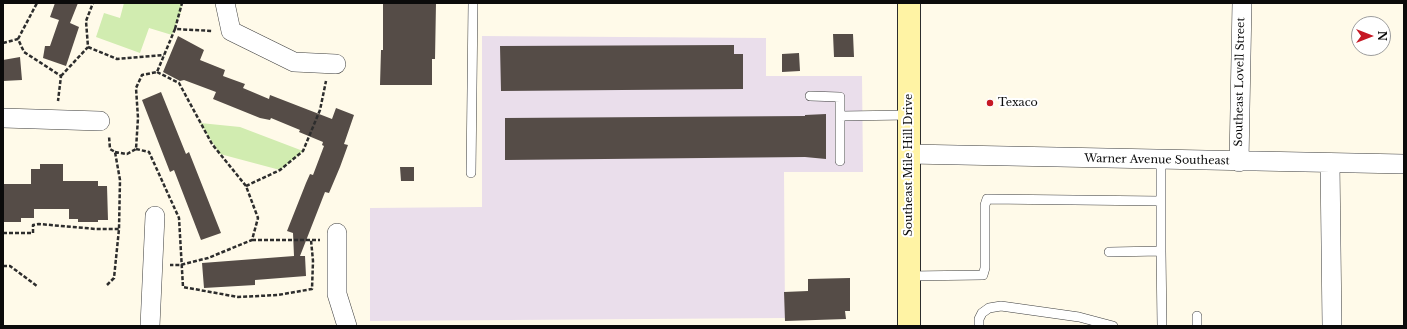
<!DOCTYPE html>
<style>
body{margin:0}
#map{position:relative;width:1407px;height:329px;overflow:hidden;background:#fffae9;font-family:"Libre Baskerville",serif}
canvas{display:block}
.frame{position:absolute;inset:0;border:4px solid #0b0b0b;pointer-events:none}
.north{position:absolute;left:1351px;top:16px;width:40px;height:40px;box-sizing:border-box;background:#fff;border:1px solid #9d9d9d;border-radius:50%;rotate:90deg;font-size:11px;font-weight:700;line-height:16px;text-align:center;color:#0b0b0b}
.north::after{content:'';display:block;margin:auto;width:14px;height:18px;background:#c61824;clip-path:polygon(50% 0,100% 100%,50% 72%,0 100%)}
</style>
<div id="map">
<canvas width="1407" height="329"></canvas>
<div class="frame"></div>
<div class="north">N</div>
</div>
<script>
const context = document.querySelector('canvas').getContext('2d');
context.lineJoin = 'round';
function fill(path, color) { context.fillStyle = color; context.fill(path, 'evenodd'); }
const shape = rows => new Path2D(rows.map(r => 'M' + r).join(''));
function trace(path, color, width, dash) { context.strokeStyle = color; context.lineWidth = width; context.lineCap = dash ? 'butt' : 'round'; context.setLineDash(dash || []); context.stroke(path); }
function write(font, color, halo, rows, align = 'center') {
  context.font = font + ' "Libre Baskerville",serif'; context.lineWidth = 4; context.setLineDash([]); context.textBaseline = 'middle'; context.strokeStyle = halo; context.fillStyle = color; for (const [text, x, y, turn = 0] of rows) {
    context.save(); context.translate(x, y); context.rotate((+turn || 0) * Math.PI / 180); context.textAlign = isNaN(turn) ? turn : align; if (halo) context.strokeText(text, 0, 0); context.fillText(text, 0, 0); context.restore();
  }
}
fill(shape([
 [482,36,766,38,766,76,862,76,863,172,784,172,785,318,370,321,370,208,482,207]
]), '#eadeeb');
fill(shape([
 [124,3,182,3,181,12,172,35,149,28,140,53,96,37,104,13,120,18],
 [200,123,240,127,303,151,280,170,220,154]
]), '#d1ecb0');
fill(shape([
 [55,3,78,3,70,23,79,27,66,66,43,58,45,46,50,46,59,20,50,17],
 [383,3,436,3,435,59,432,59,432,85,380,85,381,50,383,50],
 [833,34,853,34,854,57,834,57],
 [178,36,204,50,200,60,225,70,223,76,245,84,243,88,269,99,270,95,332,119,336,108,354,115,344,144,348,145,340,167,329,193,325,192,300,256,305,256,306,276,255,280,255,285,204,288,202,263,294,256,293,233,287,231,306,183,310,174,313,175,324,146,322,145,323,142,299,132,300,130,271,118,270,120,260,118,213,99,216,92,184,80,180,81,163,72],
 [734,45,734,54,743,54,743,89,501,91,500,46],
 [799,53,800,71,782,72,782,54],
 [20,57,22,80,3,81,3,60],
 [161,92,186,154,189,152,221,233,201,240,174,170,170,172,142,100],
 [826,114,826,159,805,157,505,160,505,118,805,116,805,115],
 [40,164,63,164,63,181,98,181,98,186,107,186,108,220,98,220,98,222,78,222,78,219,69,219,69,209,34,209,34,218,21,218,21,222,3,222,3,184,31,184,31,169,40,169],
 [400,167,414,167,414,181,401,181],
 [850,278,850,311,845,311,846,319,785,321,784,292,808,291,808,279]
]), '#554c47');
const lane = shape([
 [810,96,840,97,840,116],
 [840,161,840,116,909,115],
 [471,173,473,3],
 [1161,251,1162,326],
 [1109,252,1161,251,1161,201],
 [909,276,983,275,985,268,985,205,987,199,1161,201,1161,160],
 [979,326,979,319,982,313,989,308,1001,306,1079,317,1113,326],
 [1197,326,1197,316]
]);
const street = shape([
 [225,3,231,31,294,62,336,64],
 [3,118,100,121],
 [909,154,1404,164],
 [1239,162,1242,3],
 [1330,163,1332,326],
 [337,233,337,294,347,326],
 [150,326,155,216]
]);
const secondary = shape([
 [909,3,909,326]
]);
trace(lane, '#3e3e3e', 10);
trace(street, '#3e3e3e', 20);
trace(secondary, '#2d2d2d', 24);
trace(shape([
 [175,29,182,3],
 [18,39,37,3],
 [3,43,18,39,24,52,61,76,58,101],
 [88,47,117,59,164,55],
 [157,72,179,83,212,144,246,186,258,218,252,240,208,258,180,265,170,265],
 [61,76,88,47,86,21,93,3],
 [136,149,149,152,179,218,183,287,238,297,278,295,312,289,313,261,311,240],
 [115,152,127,154,136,149,138,118,136,88,142,75,157,72,175,29,213,31],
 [246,186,280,170,303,151,320,110,326,81],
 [3,233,33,233,33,225,39,224,96,229,119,229],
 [252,240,320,240],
 [3,266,10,266,37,286],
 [107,285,114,278,119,229,120,180,115,152,110,149,109,136]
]), '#2d2d2d', 2.5, [4, 2]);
trace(lane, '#fff', 9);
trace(street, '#fff', 19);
trace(secondary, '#fff3a4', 22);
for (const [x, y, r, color] of [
 [990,103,4,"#c61824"]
]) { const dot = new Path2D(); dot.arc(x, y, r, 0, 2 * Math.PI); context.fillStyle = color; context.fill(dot); trace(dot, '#fff', 1.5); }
write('11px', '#0b0b0b', '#fff', [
 ["Southeast Lovell Street",1240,82,-89],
 ["Warner Avenue Southeast",1157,160,1],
 ["Southeast Mile Hill Drive",909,165,-90]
]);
write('11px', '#0b0b0b', '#fff', [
 ["Texaco",998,103]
], 'left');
</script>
